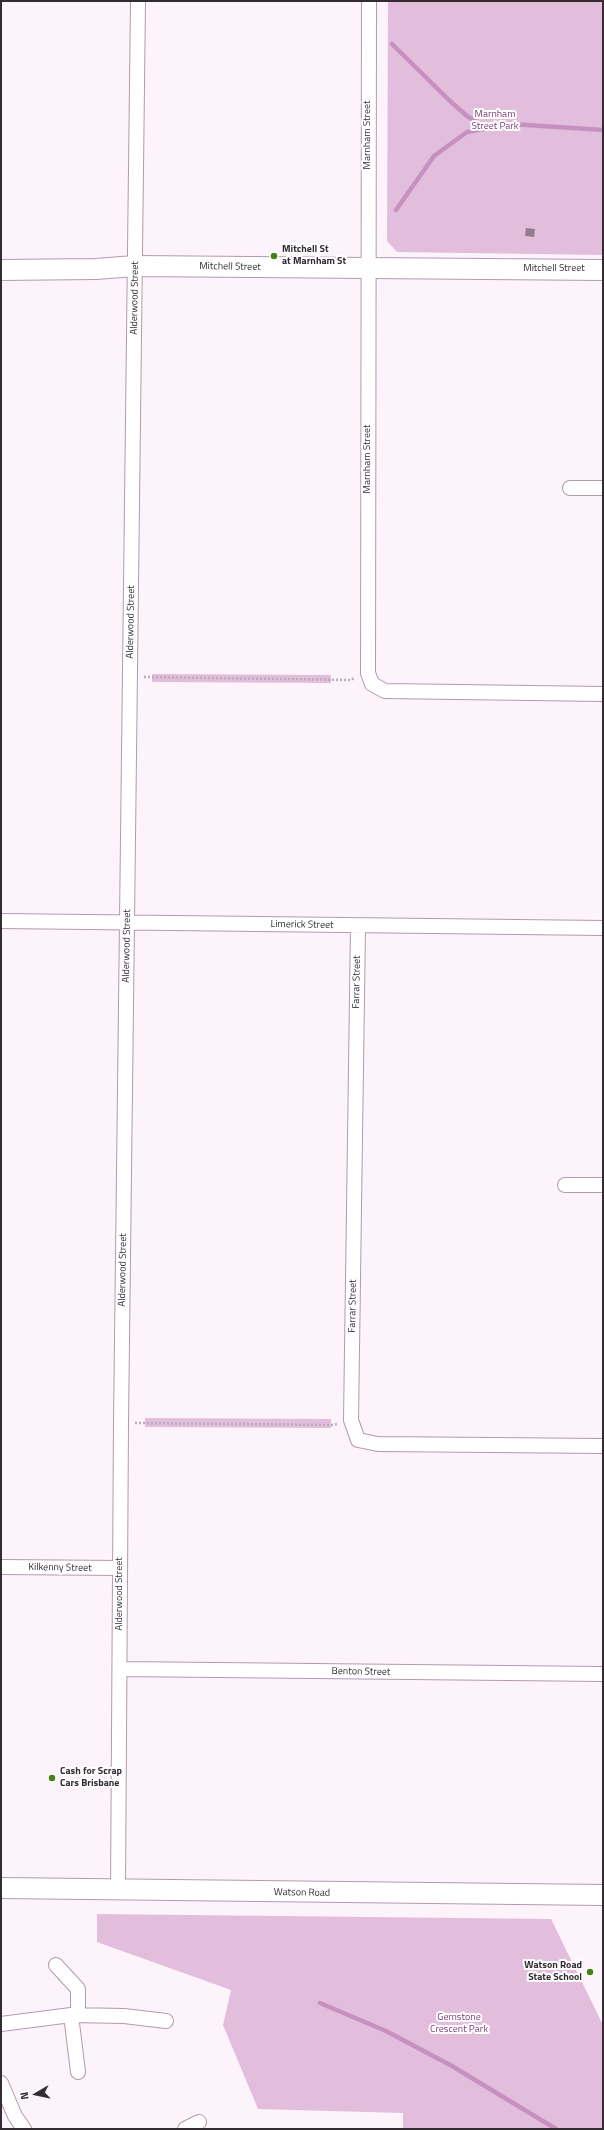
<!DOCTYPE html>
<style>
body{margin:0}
#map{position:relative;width:604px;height:2130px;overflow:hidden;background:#fdf3fb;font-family:"Titillium Web",sans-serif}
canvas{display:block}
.frame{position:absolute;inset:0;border:2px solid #342c33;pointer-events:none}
.north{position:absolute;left:16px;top:2074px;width:40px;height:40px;-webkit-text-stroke:3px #fff;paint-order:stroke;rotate:261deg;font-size:11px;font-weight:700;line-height:16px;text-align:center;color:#342c33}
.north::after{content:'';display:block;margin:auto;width:14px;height:18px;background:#342c33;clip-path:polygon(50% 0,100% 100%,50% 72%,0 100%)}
</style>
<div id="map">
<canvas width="604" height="2130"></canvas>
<div class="frame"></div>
<div class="north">N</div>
</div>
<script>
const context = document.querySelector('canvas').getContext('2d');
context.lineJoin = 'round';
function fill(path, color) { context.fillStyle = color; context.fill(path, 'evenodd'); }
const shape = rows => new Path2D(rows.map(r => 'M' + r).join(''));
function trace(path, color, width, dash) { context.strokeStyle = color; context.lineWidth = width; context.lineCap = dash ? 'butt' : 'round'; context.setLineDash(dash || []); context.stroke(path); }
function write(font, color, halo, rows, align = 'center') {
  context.font = font + ' "Titillium Web",sans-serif'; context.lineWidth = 4; context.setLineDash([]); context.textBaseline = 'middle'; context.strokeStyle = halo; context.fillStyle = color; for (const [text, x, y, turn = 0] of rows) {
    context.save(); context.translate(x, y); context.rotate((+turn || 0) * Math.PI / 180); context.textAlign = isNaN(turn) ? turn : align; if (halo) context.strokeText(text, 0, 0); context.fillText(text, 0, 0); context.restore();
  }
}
fill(shape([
 [388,1,603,1,603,255,397,252,387,241],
 [152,674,331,675,331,683,152,682],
 [145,1418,331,1419,331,1428,145,1427],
 [97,1914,551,1919,603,2025,603,2129,403,2129,403,2113,258,2109,223,2025,231,1990,97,1942]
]), '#e2bddc');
trace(shape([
 [392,44,451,102,467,116,487,128],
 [396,210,434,156,467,132,512,124,603,130],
 [320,2003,386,2031,452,2066,556,2129]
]), '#c791bf', 4.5);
fill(shape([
 [526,228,535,229,534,237,525,236]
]), '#927d8f');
const street = shape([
 [369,1,368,673,372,684,385,691,603,694],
 [570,488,603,488],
 [1,921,603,928],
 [358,926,351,1420,358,1440,378,1444,603,1446],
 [565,1185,603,1185],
 [1,1567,120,1568],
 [120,1669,603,1674],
 [118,1891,121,1423,138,1],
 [56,1965,78,1989,78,2015],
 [71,2015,78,2072],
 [1,2024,71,2015,124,2016,166,2021],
 [1,2083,15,2116,24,2129],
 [185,2129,199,2122]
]);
const secondary = shape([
 [1,270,96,269,135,266,603,270],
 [1,1888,603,1895]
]);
trace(street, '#b19bad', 16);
trace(secondary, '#b19bad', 22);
trace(shape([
 [144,677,350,680,355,678],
 [135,1423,332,1425,337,1424]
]), '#b7aeb6', 2.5, [2, 2]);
trace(street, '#fff', 14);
trace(secondary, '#fff', 20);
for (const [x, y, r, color] of [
 [274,256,4,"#488019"],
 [52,1778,4,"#488019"],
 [590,1972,4,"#488019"]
]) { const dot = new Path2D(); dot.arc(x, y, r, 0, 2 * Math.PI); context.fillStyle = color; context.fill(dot); trace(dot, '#fff', 1.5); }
write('10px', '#7c3b75', '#fff', [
 ["Marnham",495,115],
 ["Street Park",495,127],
 ["Gemstone",459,2018],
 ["Crescent Park",459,2030]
]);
write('10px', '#342c33', '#fff', [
 ["Marnham Street",368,135,-90],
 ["Mitchell Street",230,267,1],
 ["Mitchell Street",554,269],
 ["Alderwood Street",135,298,-89],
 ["Marnham Street",368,459,-90],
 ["Alderwood Street",131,622,-89],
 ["Limerick Street",302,925,1],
 ["Alderwood Street",127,946,-89],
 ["Farrar Street",357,982,-89],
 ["Alderwood Street",123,1270,-89],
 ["Farrar Street",353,1306,-89],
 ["Kilkenny Street",60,1568,1],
 ["Alderwood Street",120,1594,-90],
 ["Benton Street",361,1672,1],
 ["Watson Road",302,1893,1]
]);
write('bold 10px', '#342c33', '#fff', [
 ["Mitchell St",282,250],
 ["at Marnham St",282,262],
 ["Cash for Scrap",60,1772],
 ["Cars Brisbane",60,1784],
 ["Watson Road",582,1966,"right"],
 ["State School",582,1978,"right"]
], 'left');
</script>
